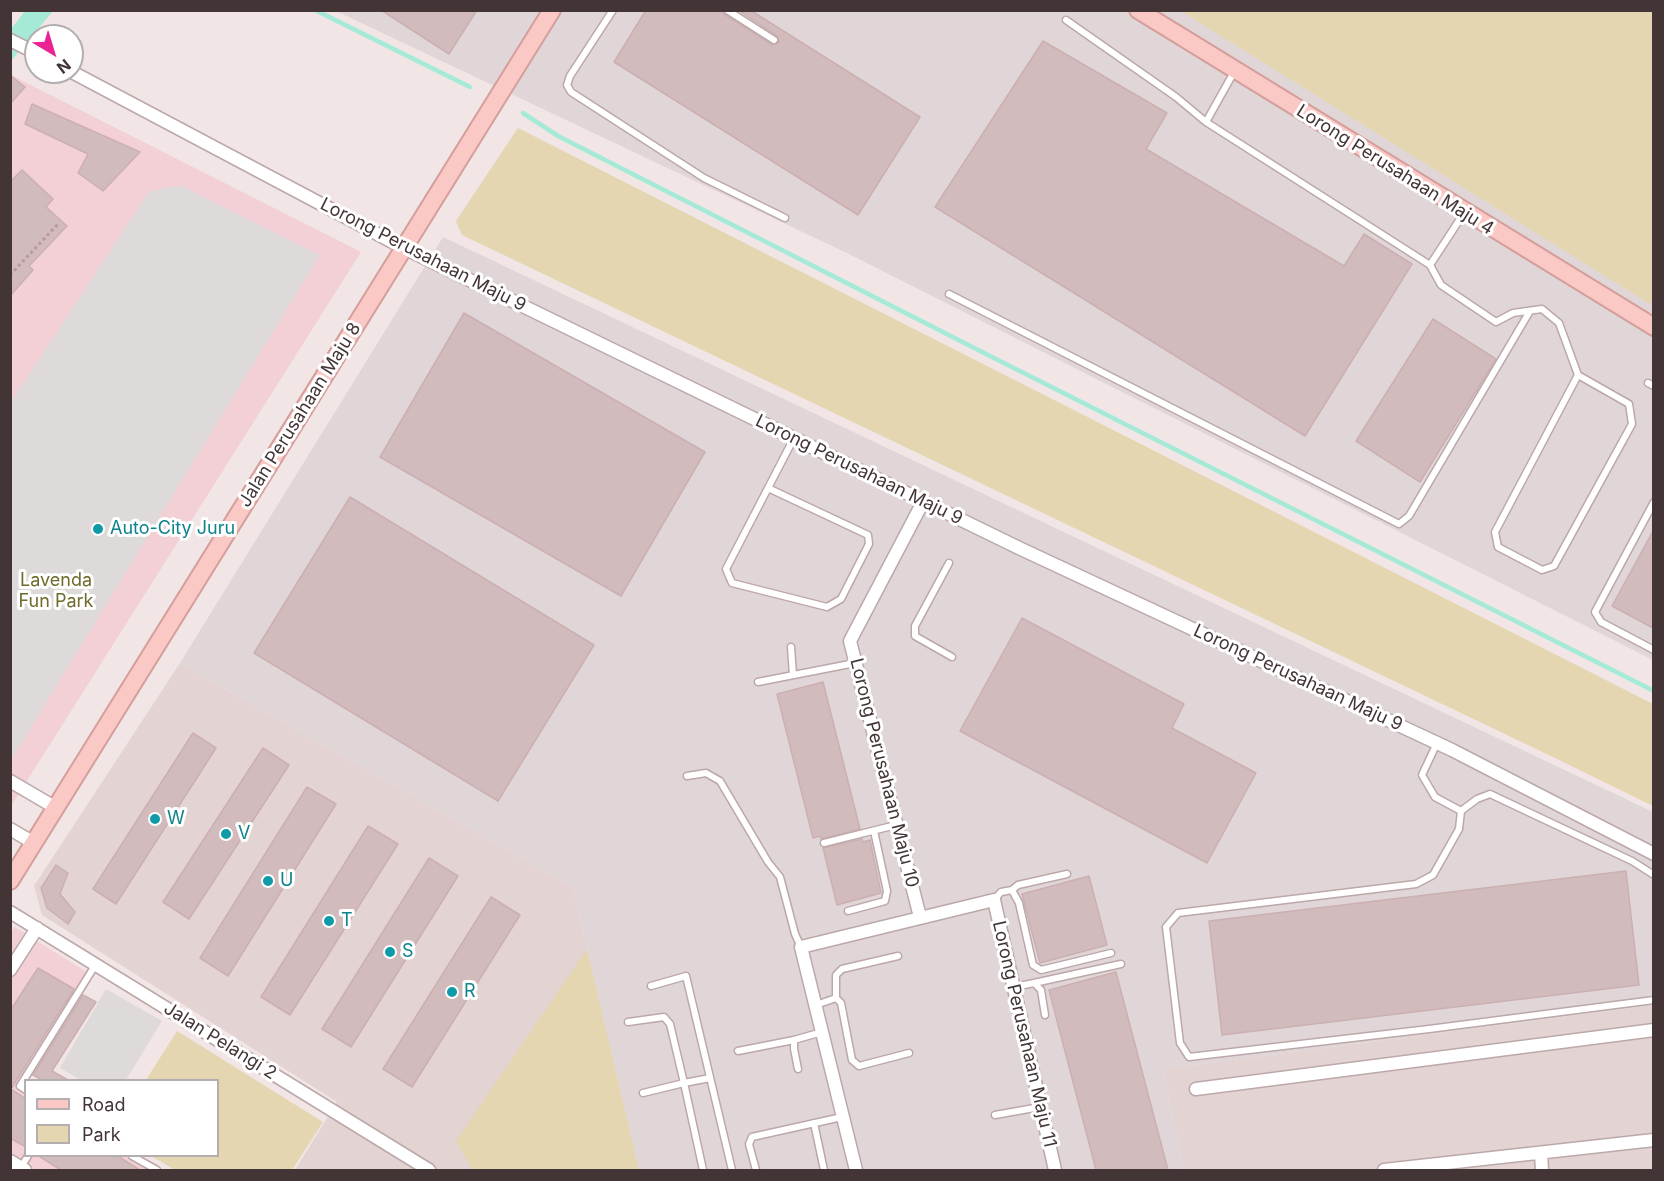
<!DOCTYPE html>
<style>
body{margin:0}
#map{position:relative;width:1664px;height:1181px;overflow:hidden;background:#f1e5e5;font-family:Inter,sans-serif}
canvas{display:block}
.frame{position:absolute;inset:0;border:12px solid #433536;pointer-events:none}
.legend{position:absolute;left:24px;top:1079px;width:195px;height:78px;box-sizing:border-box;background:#fff;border:2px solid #b4aeaf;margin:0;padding:8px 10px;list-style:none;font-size:18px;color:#433536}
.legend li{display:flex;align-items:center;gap:12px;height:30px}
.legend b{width:30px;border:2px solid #b4aeaf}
.north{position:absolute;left:24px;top:24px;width:60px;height:60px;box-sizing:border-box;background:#fff;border:2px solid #b4aeaf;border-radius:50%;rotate:142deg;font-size:16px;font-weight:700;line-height:24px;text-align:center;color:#433536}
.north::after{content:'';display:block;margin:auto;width:21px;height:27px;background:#eb2291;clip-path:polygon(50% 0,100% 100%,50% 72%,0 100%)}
</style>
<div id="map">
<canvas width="1664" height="1181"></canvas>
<div class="frame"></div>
<ul class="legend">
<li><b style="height:8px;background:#fac8c5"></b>Road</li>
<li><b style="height:16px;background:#e3d6b0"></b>Park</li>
</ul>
<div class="north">N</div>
</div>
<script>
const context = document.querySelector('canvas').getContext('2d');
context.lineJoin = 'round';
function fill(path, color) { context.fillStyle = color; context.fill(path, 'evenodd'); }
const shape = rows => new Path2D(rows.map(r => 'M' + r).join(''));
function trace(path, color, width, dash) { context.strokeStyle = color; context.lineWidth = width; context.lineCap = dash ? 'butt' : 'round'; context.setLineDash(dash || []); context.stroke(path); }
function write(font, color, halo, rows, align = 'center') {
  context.font = font + ' Inter,sans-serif'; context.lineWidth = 6; context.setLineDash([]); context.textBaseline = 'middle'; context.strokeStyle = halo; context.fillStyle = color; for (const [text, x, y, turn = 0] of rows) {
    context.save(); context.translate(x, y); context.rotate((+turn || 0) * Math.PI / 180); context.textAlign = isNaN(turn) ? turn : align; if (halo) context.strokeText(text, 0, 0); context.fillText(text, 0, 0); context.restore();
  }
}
fill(shape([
 [180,663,573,887,639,1170,295,1170,337,1102,42,915,34,886],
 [1653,1005,1653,1170,1184,1170,1163,1069]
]), '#e4d3d3');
fill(shape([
 [11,75,361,252,11,806,10,75],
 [15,927,93,976,27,1080,26,1080,26,1156,139,1156,163,1170,11,1170,10,933]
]), '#f2d0d5');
fill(shape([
 [336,11,1653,11,1653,660,849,254],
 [443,237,1653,812,1653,1005,1163,1069,1184,1170,639,1170,573,887,180,663]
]), '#e0d6d8');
fill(shape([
 [1181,11,1653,11,1653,299,1650,304],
 [518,128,1653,704,1653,806,1553,757,462,235,456,221],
 [587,949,639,1170,472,1170,456,1141],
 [177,1031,323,1122,292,1170,175,1170,151,1156,218,1156,218,1080,146,1080]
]), '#e3d6b0');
fill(shape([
 [182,186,320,255,11,760,11,402,148,193,162,188],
 [106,989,162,1021,126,1080,81,1080,60,1068]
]), '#dfdada');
fill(shape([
 [25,11,53,11,11,61,11,29]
]), '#a4ead6');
trace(shape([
 [315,10,470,87],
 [523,113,558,136,990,356,1654,691]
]), '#a4ead6', 4.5);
const building = shape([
 [381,10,477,10,449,54,381,10],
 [646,10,722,10,724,14,771,44,777,44,779,41,777,36,738,10,750,10,920,117,858,215,614,62,646,10],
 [1043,41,1167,113,1146,149,1344,266,1364,234,1412,264,1305,436,935,207,1043,41],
 [10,75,25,87,10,104,10,75],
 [32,104,140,152,103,191,78,173,88,154,25,124,32,104],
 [22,170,53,199,46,207,67,226,29,266,33,270,10,296,10,182,22,170],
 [464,313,705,452,621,596,380,457,464,313],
 [1433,319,1496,359,1420,482,1356,441,1433,319],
 [350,497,594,645,498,801,254,653,350,497],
 [1653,531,1653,628,1612,606,1653,531],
 [1022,618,1184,704,1172,728,1256,773,1207,863,960,731,1022,618],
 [823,682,860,829,821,839,820,836,813,838,777,694,823,682],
 [193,733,216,748,116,904,93,889,193,733],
 [263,748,289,765,189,919,163,902,263,748],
 [307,787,336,804,228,976,200,958,307,787],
 [368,826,398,844,290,1015,261,997,368,826],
 [862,839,863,842,870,840,881,893,837,905,823,848,862,839],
 [429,858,458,876,351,1047,322,1029,429,858],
 [56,865,68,873,60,894,75,912,68,924,47,908,41,888,56,865],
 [1626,871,1639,985,1222,1035,1209,921,1626,871],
 [1089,876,1107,945,1040,963,1022,894,1089,876],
 [491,897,520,915,412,1087,383,1069,491,897],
 [38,968,74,989,11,1089,26,1099,26,1147,10,1138,10,1011,38,968],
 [1116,972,1168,1170,1096,1170,1049,990,1116,972],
 [83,995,96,1002,52,1071,68,1080,42,1080,33,1075,83,995],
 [37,1155,116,1155,140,1170,61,1170,37,1155]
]);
fill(building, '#d2bbbd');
trace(building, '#ccafb1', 1.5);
const lane = shape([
 [613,10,570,76,567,85,571,92,704,178,785,218],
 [727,10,774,40],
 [1066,20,1176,97,1206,122,1430,265,1441,285,1496,322,1513,313,1542,309,1559,323,1578,375,1629,404,1632,424,1554,566,1542,570,1498,547,1495,532,1578,375],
 [1206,122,1234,72],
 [1430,265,1464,213],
 [949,294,1399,524,1409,516,1530,311],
 [1648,383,1654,386],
 [768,488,868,535,869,544,841,599,827,607,732,583,726,569,794,438],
 [1654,502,1595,612,1601,622,1654,650],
 [949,563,915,626,915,636,952,657],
 [791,647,793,675],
 [758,682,855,663],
 [1437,743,1422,775,1435,797,1461,811],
 [687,776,706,773,720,781,768,862,780,877,795,934,801,947],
 [824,843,896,825],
 [1654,875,1632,861,1490,794,1477,799,1461,811,1459,829,1433,875,1416,884,1178,913,1166,927,1180,1043,1189,1057,1429,1029,1654,1000],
 [1012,890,1018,885,1067,874],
 [994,900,1001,892,1012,890,1019,903,1033,965,1041,970,1111,953],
 [848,911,885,901,887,891,874,831],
 [1034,983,1121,964],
 [651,986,686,976,732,1170],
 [1014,987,1034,983,1041,990,1045,1015],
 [836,998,836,975,842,969,898,956],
 [816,1005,836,998,841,1003,852,1060,859,1066,909,1053],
 [628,1022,664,1017,670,1024,684,1083,710,1078],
 [738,1051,794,1040],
 [798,1069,794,1049,794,1040,822,1032],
 [26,1090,20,1086,96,964],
 [643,1093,684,1083,703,1170],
 [995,1115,1040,1107],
 [814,1123,824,1170],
 [132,1156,157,1170],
 [21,1167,28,1156],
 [756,1170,749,1144,752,1137,842,1117]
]);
const street = shape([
 [10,40,36,53],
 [72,72,404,248,1019,548,1452,750,1654,854],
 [10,781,56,808],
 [10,829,34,843],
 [10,912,429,1170],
 [920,917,850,641,923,502],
 [10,970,37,928],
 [1196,1089,1654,1030],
 [1541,1153,1542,1170],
 [10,1161,25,1170],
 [856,1170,801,947,994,900,1055,1170],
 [1384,1170,1654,1140]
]);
const secondary = shape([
 [1138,10,1654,327],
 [10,881,552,10]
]);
trace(lane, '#bca8a9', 9);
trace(street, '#bca8a9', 15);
trace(secondary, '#d49e9b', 20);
trace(shape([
 [10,275,59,223]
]), '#bc9a9c', 3, [3, 3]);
trace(lane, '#fff', 6);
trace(street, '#fff', 12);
trace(secondary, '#fac8c5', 16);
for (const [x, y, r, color] of [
 [98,529,6,"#0f9aa8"],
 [155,819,6,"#0f9aa8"],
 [226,834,6,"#0f9aa8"],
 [268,881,6,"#0f9aa8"],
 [329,921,6,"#0f9aa8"],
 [390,952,6,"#0f9aa8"],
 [452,992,6,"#0f9aa8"]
]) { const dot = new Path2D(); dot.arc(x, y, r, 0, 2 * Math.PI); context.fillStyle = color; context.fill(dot); trace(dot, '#fff', 2); }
write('18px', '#433536', '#fff', [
 ["Lorong Perusahaan Maju 4",1395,170,32],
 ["Lorong Perusahaan Maju 9",423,255,27],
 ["Jalan Perusahaan Maju 8",300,415,-58],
 ["Lorong Perusahaan Maju 9",859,470,26],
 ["Lorong Perusahaan Maju 9",1298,678,25],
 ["Lorong Perusahaan Maju 10",884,773,76],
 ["Lorong Perusahaan Maju 11",1024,1034,77],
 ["Jalan Pelangi 2",220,1041,32]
]);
write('18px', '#0d838f', '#fff', [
 ["Auto-City Juru",110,529],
 ["W",167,819],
 ["V",238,834],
 ["U",280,881],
 ["T",341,921],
 ["S",402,952],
 ["R",464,992]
], 'left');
write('18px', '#706a2d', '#fff', [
 ["Lavenda",56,581],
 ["Fun Park",56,602]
]);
</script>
